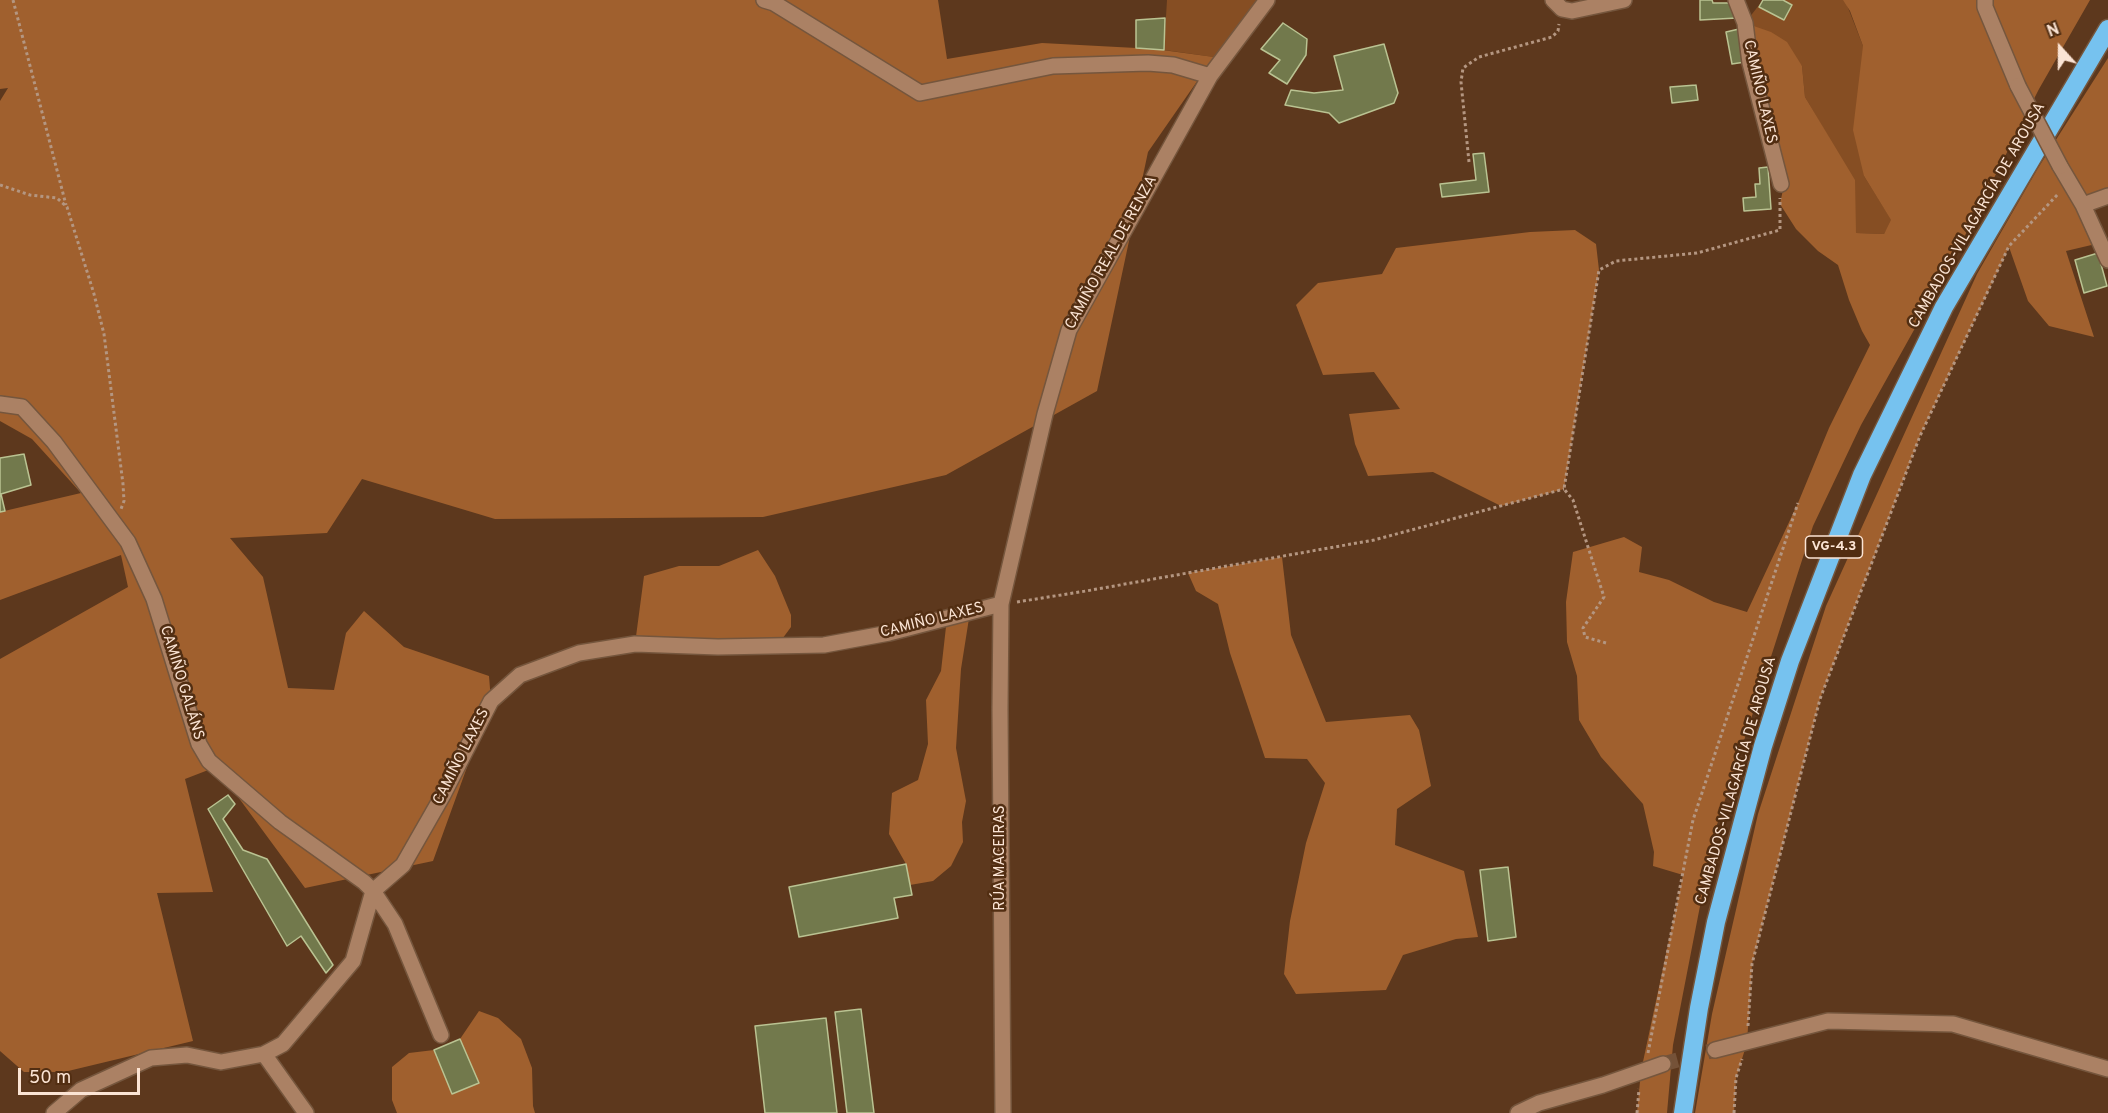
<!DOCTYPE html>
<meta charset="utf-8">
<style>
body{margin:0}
#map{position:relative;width:2108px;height:1113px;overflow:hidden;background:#5d381d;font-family:Overpass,sans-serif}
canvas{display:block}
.north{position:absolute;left:2030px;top:18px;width:60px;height:60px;-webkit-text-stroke:4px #522e12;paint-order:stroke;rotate:339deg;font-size:16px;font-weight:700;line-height:24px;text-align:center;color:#fbe4d4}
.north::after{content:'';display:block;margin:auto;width:21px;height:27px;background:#fbe4d4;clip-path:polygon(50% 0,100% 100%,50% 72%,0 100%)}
.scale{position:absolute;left:18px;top:1068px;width:122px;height:27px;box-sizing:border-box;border:3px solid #fbe4d4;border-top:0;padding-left:8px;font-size:18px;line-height:21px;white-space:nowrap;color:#fbe4d4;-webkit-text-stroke:4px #522e12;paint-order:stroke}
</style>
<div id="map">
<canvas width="2108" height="1113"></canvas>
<div class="north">N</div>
<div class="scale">50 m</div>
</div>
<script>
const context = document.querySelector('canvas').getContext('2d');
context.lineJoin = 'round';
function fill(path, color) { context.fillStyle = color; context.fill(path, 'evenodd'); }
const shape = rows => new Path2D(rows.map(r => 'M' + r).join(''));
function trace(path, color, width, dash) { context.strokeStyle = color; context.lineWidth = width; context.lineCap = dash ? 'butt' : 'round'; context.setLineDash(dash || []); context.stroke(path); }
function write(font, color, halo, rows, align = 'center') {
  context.font = font + ' Overpass,sans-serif'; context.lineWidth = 5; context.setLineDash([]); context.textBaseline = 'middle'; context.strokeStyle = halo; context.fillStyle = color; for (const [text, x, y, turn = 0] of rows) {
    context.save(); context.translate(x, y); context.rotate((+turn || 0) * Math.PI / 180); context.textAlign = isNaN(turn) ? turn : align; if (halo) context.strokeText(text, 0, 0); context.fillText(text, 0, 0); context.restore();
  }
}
fill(shape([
 [1167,0,1265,0,1226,56,1214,57,1164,50],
 [1763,0,1845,0,1863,46,1864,176,1892,221,1884,234,1856,233,1829,138,1805,97,1802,66,1745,23]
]), '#864e23');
fill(shape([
 [0,0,938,0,947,59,1042,43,1155,49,1214,57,1148,152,1097,391,946,475,763,517,495,519,362,479,327,533,230,538,263,577,288,688,334,690,346,633,364,611,404,647,489,676,491,701,433,861,305,888,216,767,185,779,213,892,157,893,193,1041,64,1072,24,1072,0,1051,0,659,128,587,121,555,0,600,0,512,81,493,32,439,0,421,0,101,8,88,0,89],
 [1843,0,2090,0,2039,89,1948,269,1861,425,1813,526,1714,834,1673,1045,1667,1113,1637,1113,1641,1071,1683,875,1653,866,1654,852,1643,804,1601,757,1579,720,1577,676,1567,642,1566,602,1573,552,1624,537,1642,547,1639,572,1669,580,1714,602,1747,612,1798,503,1829,428,1870,345,1862,331,1849,300,1838,265,1818,251,1796,229,1780,204,1785,180,1745,23,1771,32,1787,42,1802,66,1805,97,1855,180,1856,233,1884,234,1891,220,1864,176,1853,130,1863,46,1850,11],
 [2108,58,2108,196,2084,205,2100,243,2066,251,2094,337,2049,326,2028,301,2009,247,1920,436,1820,699,1752,964,1747,1043,1736,1078,1734,1113,1695,1113,1712,1014,1758,814,1826,606,1977,274,2038,168],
 [1575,230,1596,244,1599,270,1564,489,1501,506,1433,472,1368,476,1355,444,1349,414,1400,409,1374,372,1323,375,1296,305,1318,283,1382,274,1396,248,1530,232],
 [758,550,775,576,791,615,791,627,777,646,635,644,644,576,679,566,719,566],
 [1282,557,1291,635,1326,722,1410,715,1419,730,1431,786,1397,809,1395,845,1464,871,1478,937,1456,939,1403,955,1386,990,1296,994,1284,974,1290,921,1306,843,1325,783,1307,759,1265,758,1230,653,1218,604,1196,591,1188,573],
 [970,612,961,669,956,748,966,801,962,822,963,842,951,866,933,881,910,885,906,864,889,834,892,793,918,780,928,744,926,700,941,671,947,618],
 [479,1011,498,1018,521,1039,532,1068,533,1106,535,1113,397,1113,392,1100,392,1067,409,1053,434,1050,460,1039]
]), '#a0602e');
const building = shape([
 [1700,0,1712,0,1713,3,1733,3,1737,18,1700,20,1700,0],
 [1763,0,1783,0,1792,5,1784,20,1759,7,1763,0],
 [1165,18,1164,50,1136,48,1136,20,1165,18],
 [1283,23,1307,39,1306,55,1287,84,1269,73,1280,60,1261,49,1283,23],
 [1739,29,1745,62,1732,64,1726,32,1739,29],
 [1384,44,1398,93,1394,103,1339,123,1329,113,1285,105,1291,90,1314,93,1343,90,1334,56,1384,44],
 [1696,85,1698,100,1672,103,1670,87,1696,85],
 [1484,153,1489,192,1442,197,1440,184,1476,180,1473,154,1484,153],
 [1768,167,1771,209,1744,211,1743,198,1756,197,1755,184,1760,184,1759,168,1768,167],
 [2098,253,2107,286,2084,293,2075,260,2098,253],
 [24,454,31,485,1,494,5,511,0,512,0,458,24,454],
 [228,795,235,804,223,819,243,850,267,859,333,965,326,973,301,936,287,946,208,809,228,795],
 [906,864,912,895,894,898,898,918,799,937,789,887,906,864],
 [1508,867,1516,937,1488,941,1480,870,1508,867],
 [861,1009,874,1113,847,1113,835,1012,861,1009],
 [826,1018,837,1113,765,1113,755,1026,826,1018],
 [460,1039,479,1083,452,1094,434,1050,460,1039]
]);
fill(building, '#72794c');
trace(building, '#bac392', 1.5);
trace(shape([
 [1663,1064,1715,1050]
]), '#755238', 15, [15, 8]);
const minor = shape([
 [764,0,774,3,920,93,1053,66,1148,63,1173,65,1210,76],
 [1553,0,1562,9,1572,11,1624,0],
 [1736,0,1745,23,1750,63,1781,184],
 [1985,0,1985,7,2018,86],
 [2060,166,2083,205,2108,260],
 [2083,205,2108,196],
 [0,404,22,407,54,442,128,542,154,599,194,728,199,744,209,761,280,822,364,882,373,891,395,924,441,1035],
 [1715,1050,1828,1021,1953,1024,2108,1069],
 [264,1054,306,1113],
 [54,1113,81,1090,151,1058,187,1055,221,1062,264,1054,283,1044,353,961,373,891,403,865,443,795,491,701,520,675,579,653,635,644,718,647,824,645,889,633,1001,604],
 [1003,1113,1000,709,1001,604,1045,414,1069,330,1210,76,1267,0],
 [1518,1113,1539,1103,1603,1085,1663,1064]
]);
const highway = shape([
 [1683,1113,1699,1008,1716,922,1763,746,1790,661,1862,475,1944,307,2108,29]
]);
trace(minor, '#75563d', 18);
trace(highway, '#75563d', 21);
trace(shape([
 [13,0,66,205],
 [1469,162,1461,82,1463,68,1479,57,1552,37,1558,31,1559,24],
 [0,185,30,195,57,198,67,207,94,294,104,334,123,484,124,501,121,509],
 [1017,602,1086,591,1374,540,1564,489],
 [1606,643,1585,637,1583,628,1604,597,1573,500,1564,489,1599,270,1616,261,1697,253,1780,230,1780,198],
 [1748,1026,1752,964,1820,699,1920,436,2009,246,2059,193],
 [1648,1053,1693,820,1798,503],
 [1637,1113,1639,1089],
 [1734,1113,1736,1078,1742,1059]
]), '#b49681', 3, [3, 3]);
trace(minor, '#ab8164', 15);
trace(highway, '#76c2ef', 18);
const minorBridge = shape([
 [2018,86,2060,166]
]);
trace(minorBridge, '#75563d', 18, []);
trace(minorBridge, '#ab8164', 15);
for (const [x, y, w] of [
 [1834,547,57]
]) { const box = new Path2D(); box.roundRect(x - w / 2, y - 11, w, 22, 4.5); context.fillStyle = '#522e12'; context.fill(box); trace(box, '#fbe4d4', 1.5); }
write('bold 14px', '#fbe4d4', null, [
 ["VG-4.3",1834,547]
]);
write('15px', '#fbe4d4', '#522e12', [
 ["CAMIÑO LAXES",1759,92,77],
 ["CAMBADOS-VILAGARCÍA DE AROUSA",1978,216,-60],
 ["CAMIÑO REAL DE RENZA",1112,253,-61],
 ["CAMIÑO LAXES",932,621,-14],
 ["CAMIÑO GALÁNS",181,683,73],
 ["CAMIÑO LAXES",462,757,-63],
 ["CAMBADOS-VILAGARCÍA DE AROUSA",1737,781,-74],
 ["RÚA MACEIRAS",1001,858,-90]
]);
</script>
